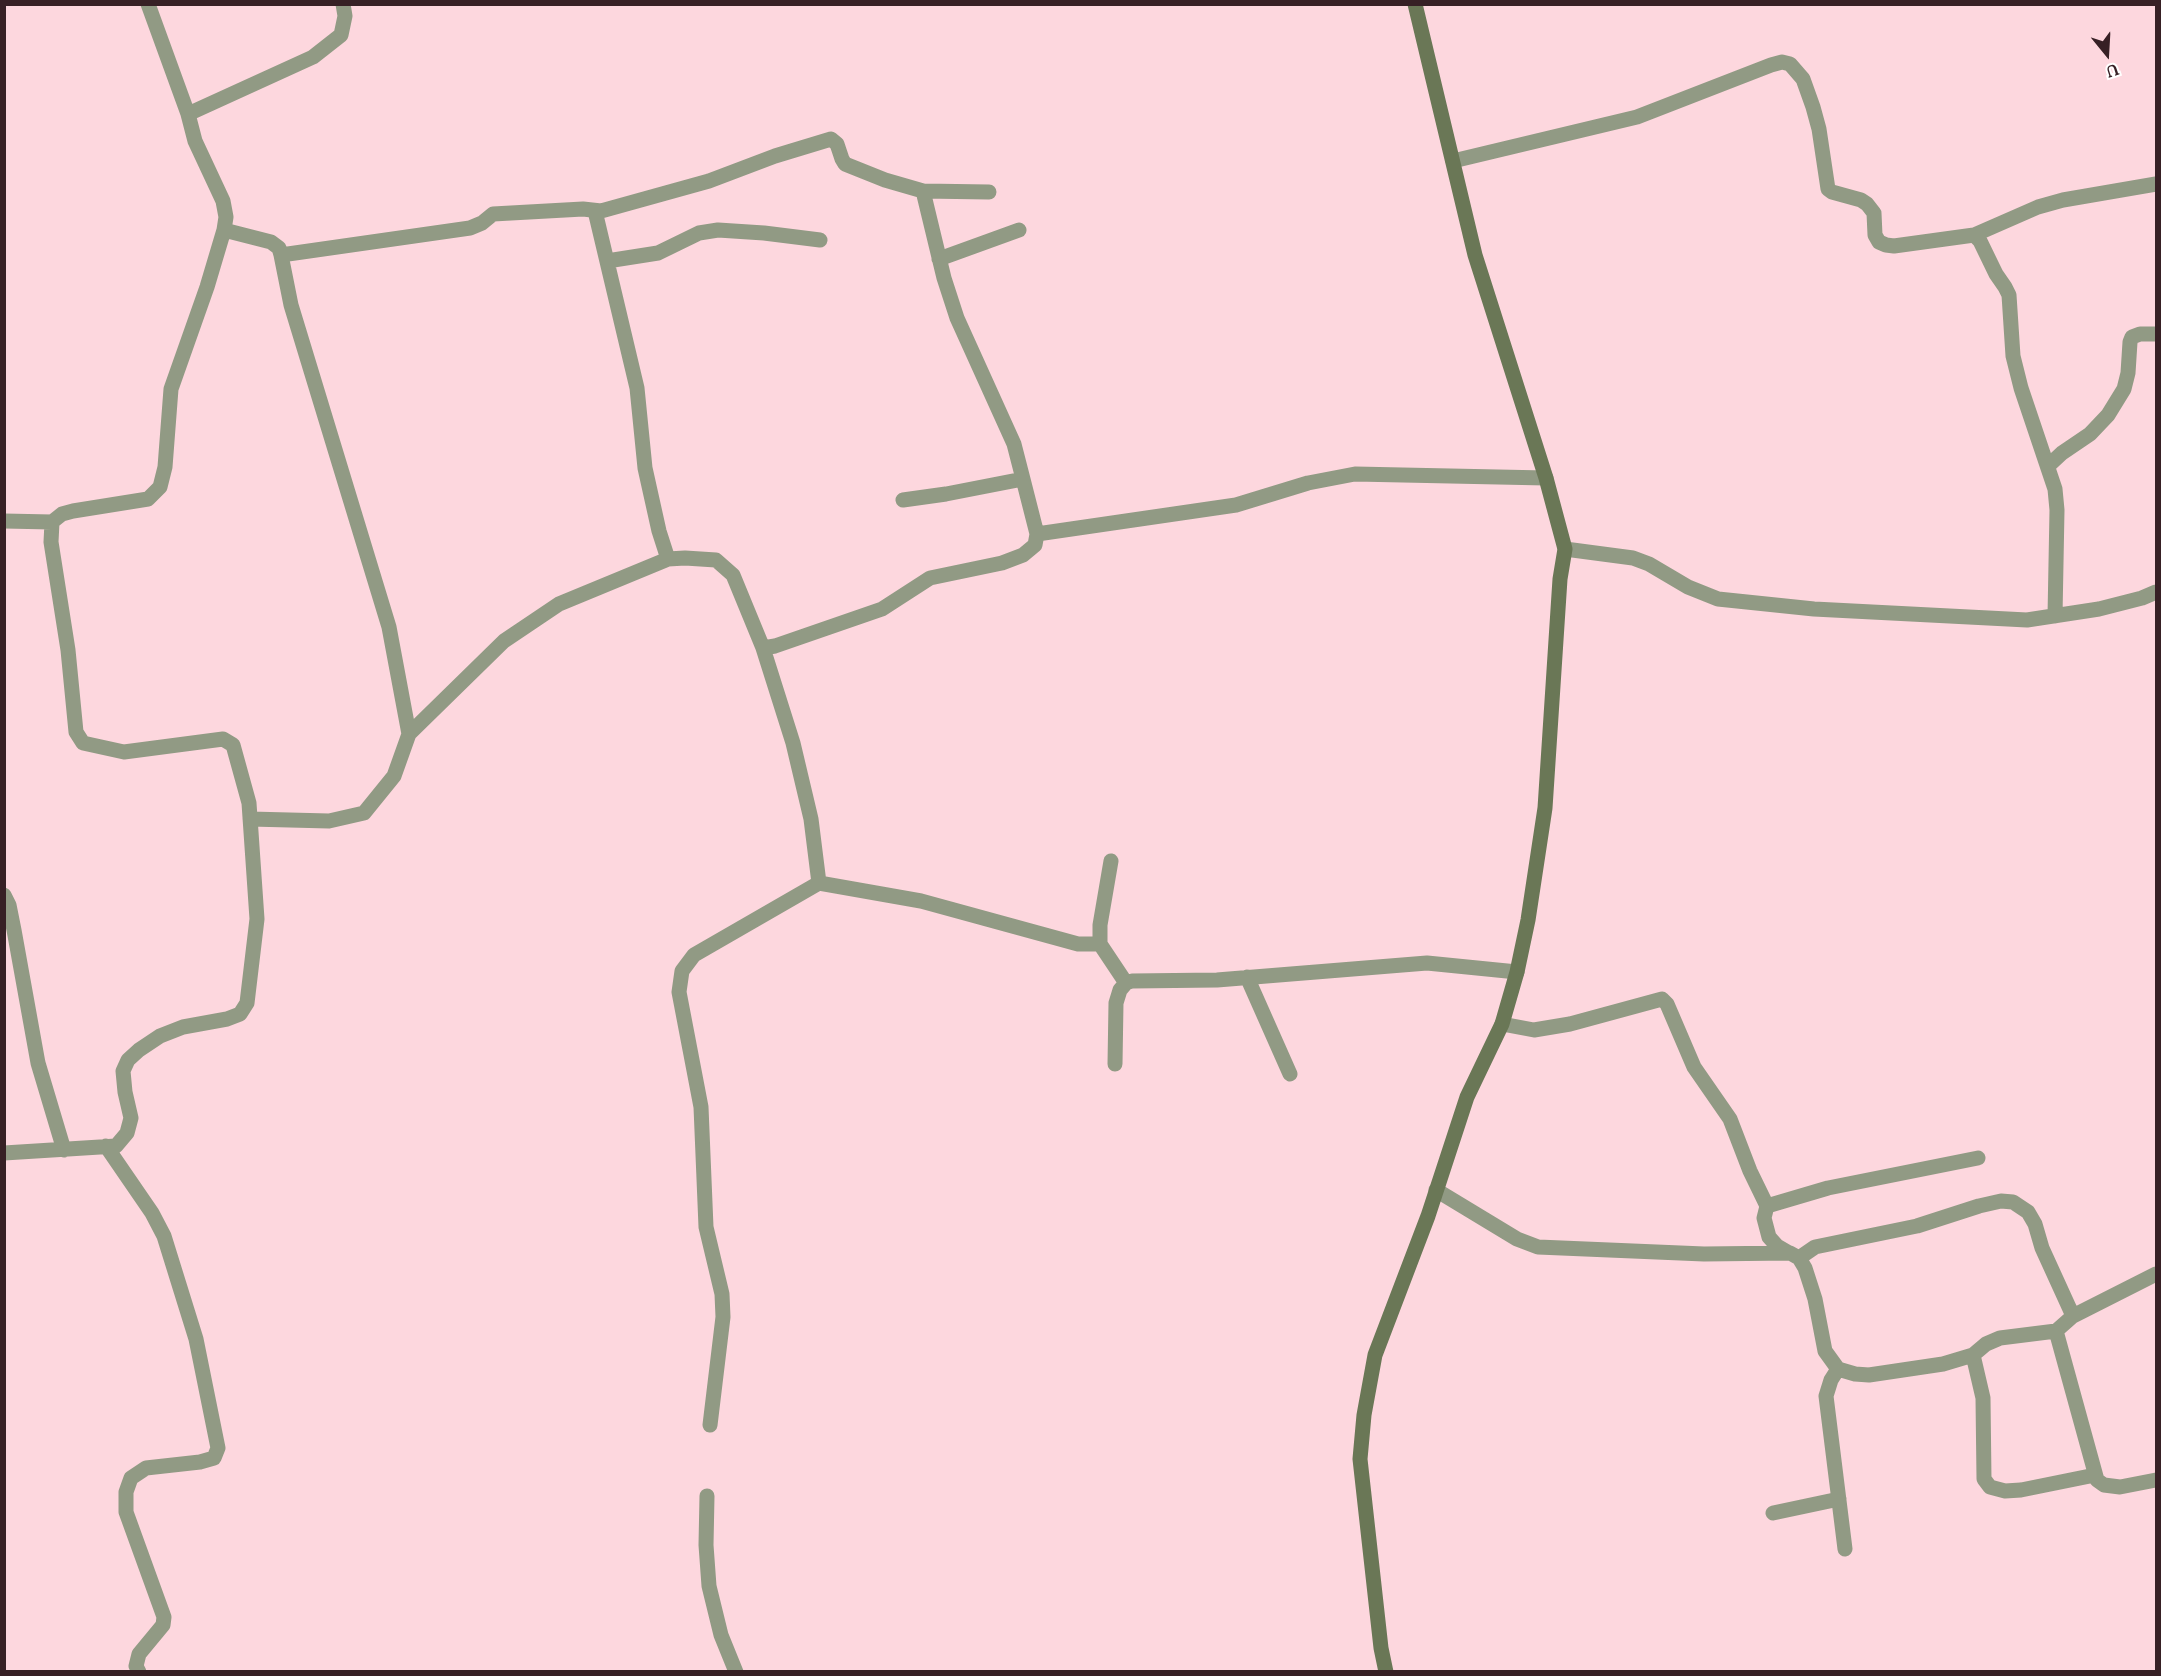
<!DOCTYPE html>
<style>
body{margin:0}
#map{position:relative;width:2161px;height:1676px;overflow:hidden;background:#fdd7de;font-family:Lora,serif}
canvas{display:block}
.frame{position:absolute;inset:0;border:6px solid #372025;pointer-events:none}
.north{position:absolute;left:2077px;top:24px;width:60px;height:60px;-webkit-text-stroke:4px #fff;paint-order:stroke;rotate:162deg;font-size:16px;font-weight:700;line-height:24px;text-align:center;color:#372025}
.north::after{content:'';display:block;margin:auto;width:21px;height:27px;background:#372025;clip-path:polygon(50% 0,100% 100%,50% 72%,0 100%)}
</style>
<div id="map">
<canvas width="2161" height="1676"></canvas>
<div class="frame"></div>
<div class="north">U</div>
</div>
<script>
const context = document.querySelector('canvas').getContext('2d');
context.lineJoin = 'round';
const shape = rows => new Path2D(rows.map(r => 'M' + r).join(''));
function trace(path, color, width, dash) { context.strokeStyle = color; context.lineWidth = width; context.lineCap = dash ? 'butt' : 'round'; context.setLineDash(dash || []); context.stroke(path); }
trace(shape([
 [148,4,188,114],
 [1453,161,1637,117,1771,65,1782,62,1790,64,1803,79,1813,107,1819,129,1828,189,1832,192,1861,200,1867,204,1874,213,1875,235,1879,242,1886,245,1894,246,1974,235,1980,241,1996,274,2005,287,2009,295,2013,356,2021,388,2055,489,2057,510,2055,616],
 [595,211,637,388,645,468,659,531,668,559],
 [224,230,271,242,279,248,281,255,291,305,389,627,409,734],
 [1974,235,2038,207,2063,200,2156,184],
 [281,255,470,228,482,223,493,214,583,209,601,211,709,181,775,156,831,139,837,144,842,159,845,164,885,180,923,191,989,192],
 [939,259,1019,230],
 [607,261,658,253,699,233,718,230,764,233,820,240],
 [2048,466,2062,453,2090,434,2108,415,2124,389,2128,373,2130,342,2132,337,2140,334,2156,334],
 [903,500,946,494,1023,479,1014,444,957,318,944,278,923,191],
 [4,521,52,522,62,514,73,511,148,499,160,487,165,467,171,389,207,287,224,230,226,217,223,201,195,141,188,114,313,57,341,35,345,16,343,4],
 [1037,534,1236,505,1308,483,1355,474,1546,478],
 [1565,549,1633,558,1649,564,1688,587,1718,599,1814,609,2027,620,2099,609,2142,598,2156,592],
 [250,819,329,821,364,813,394,776,409,734,504,641,559,604,668,559,685,558,716,560,733,575,763,648,775,646,882,609,930,578,1002,563,1023,555,1035,545,1037,534,1023,479],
 [1111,861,1100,925,1100,944,1126,983],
 [819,883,921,901,1078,944,1100,944],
 [4,895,9,905,14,930,38,1063,64,1150],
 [1247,977,1290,1074],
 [1502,1024,1534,1030,1570,1024,1662,999,1667,1004,1694,1067,1730,1119,1750,1171,1767,1206],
 [1115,1064,1116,1003,1120,990,1126,983,1132,981,1217,980,1427,963,1517,972],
 [106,1146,152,1213,164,1236,196,1339,218,1448,214,1458,200,1462,146,1468,131,1478,126,1492,126,1512,164,1617,163,1625,139,1654,136,1666,139,1672],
 [4,1153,116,1146,127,1133,131,1118,125,1092,123,1071,128,1060,139,1050,160,1036,183,1027,227,1019,240,1014,247,1003,257,919,249,803,233,745,223,739,124,752,83,743,76,732,68,650,51,542,52,522],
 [1436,1190,1517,1239,1538,1247,1704,1254,1790,1253,1799,1258,1805,1268,1815,1299,1825,1351,1838,1369,1855,1374,1869,1375,1943,1364,1973,1355,1986,1344,2000,1338,2056,1331,2097,1480,2104,1485,2120,1487,2156,1480],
 [1789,1253,1777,1246,1769,1237,1764,1218,1767,1206,1828,1188,1978,1158],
 [1799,1258,1815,1247,1917,1226,1979,1206,2001,1201,2013,1202,2028,1212,2035,1224,2042,1248,2073,1316],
 [2056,1331,2073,1316,2156,1274],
 [1973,1355,1983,1398,1984,1479,1990,1487,2005,1491,2021,1490,2095,1475],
 [1838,1369,1831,1380,1826,1396,1845,1549],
 [710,1425,723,1317,722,1294,706,1227,701,1107,679,992,682,971,694,955,819,883,811,819,793,743,763,648],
 [707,1496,706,1545,709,1586,721,1635,736,1672],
 [1773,1513,1839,1499]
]), '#919a84', 15);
trace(shape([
 [1386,1672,1381,1648,1360,1459,1364,1415,1375,1355,1428,1216,1467,1097,1502,1024,1517,972,1528,920,1545,808,1560,579,1565,549,1546,478,1475,255,1415,4]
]), '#6a7756', 15);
</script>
